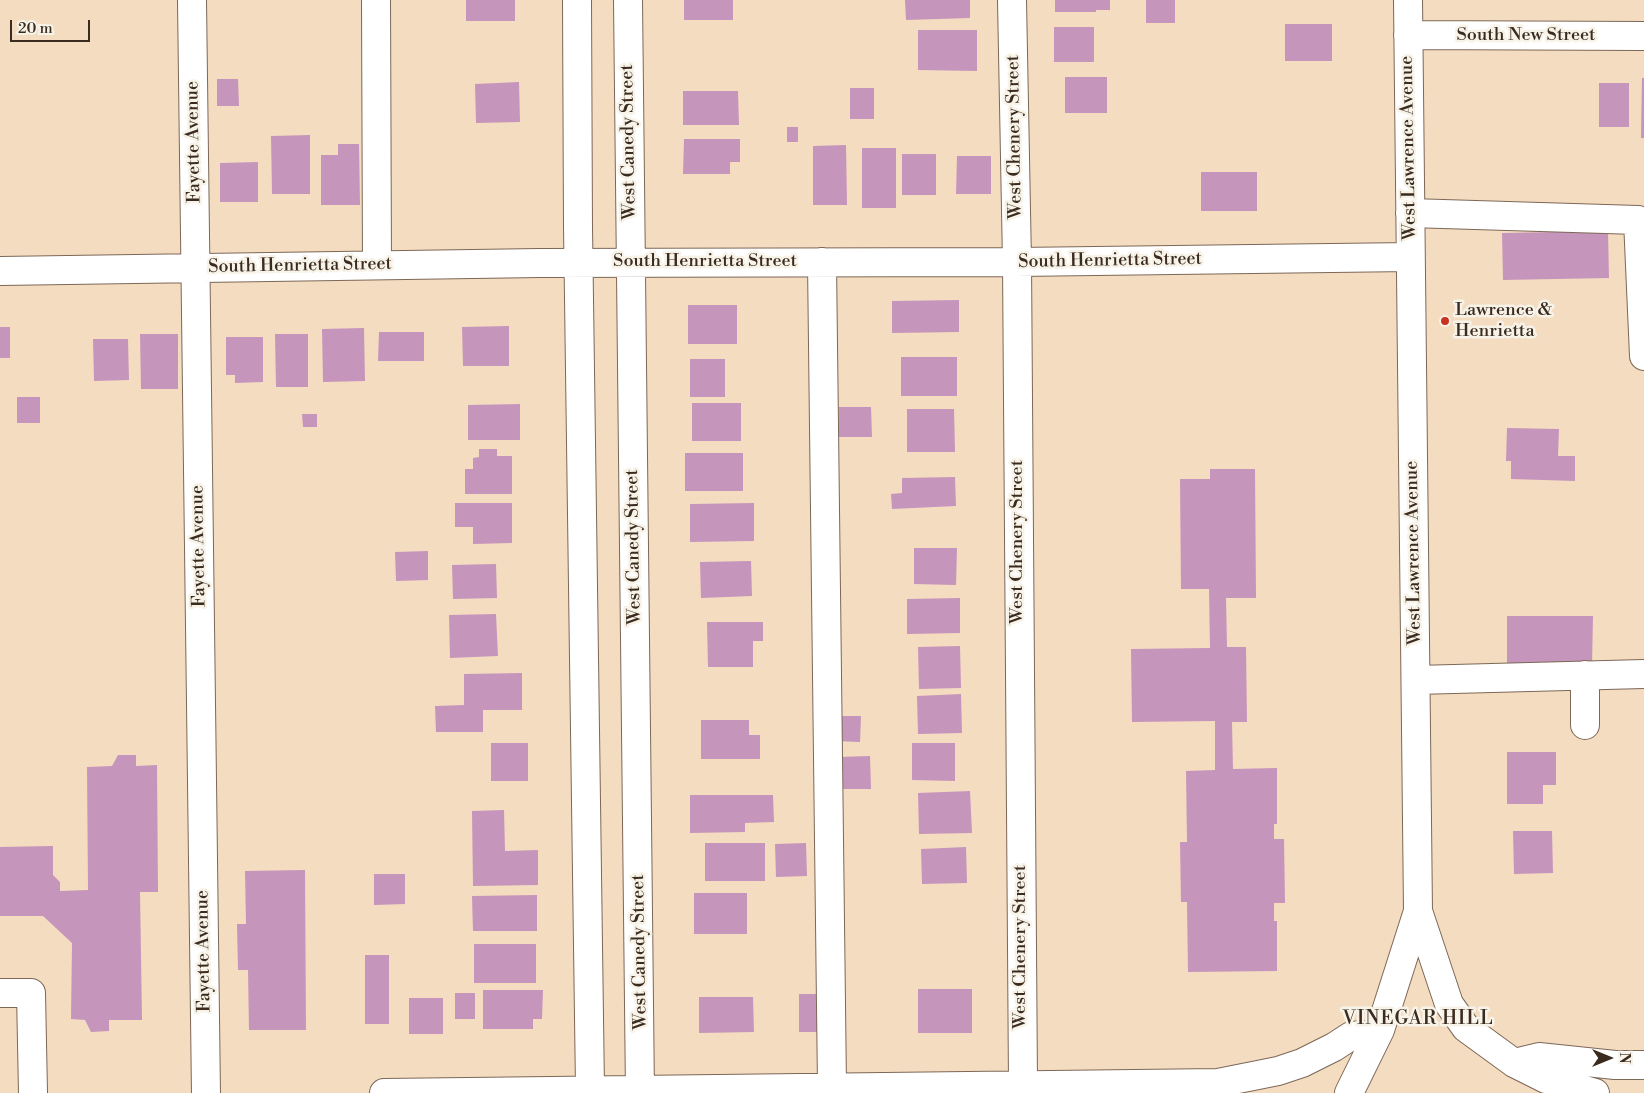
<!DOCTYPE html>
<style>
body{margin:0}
#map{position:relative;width:1644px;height:1093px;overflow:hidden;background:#f4dcc1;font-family:"Libre Bodoni",serif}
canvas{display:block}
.north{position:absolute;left:1584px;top:1033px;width:50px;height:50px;-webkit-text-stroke:4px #f7f3e8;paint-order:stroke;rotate:90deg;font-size:14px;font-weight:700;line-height:20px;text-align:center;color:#3b2a1e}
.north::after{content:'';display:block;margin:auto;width:18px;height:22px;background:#3b2a1e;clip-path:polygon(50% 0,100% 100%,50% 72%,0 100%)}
.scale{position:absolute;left:10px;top:20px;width:80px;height:22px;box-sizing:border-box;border:2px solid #3b2a1e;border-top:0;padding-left:6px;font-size:15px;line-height:18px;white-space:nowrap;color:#3b2a1e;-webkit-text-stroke:4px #f7f3e8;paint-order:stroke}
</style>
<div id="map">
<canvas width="1644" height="1093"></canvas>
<div class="north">N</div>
<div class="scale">20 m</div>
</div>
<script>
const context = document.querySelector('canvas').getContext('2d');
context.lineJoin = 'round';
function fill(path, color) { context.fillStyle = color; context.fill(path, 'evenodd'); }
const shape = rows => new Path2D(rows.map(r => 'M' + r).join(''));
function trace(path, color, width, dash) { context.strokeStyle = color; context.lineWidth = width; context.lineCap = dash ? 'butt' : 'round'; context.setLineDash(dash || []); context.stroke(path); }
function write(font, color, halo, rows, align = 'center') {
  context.font = font + ' "Libre Bodoni",serif'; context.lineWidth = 5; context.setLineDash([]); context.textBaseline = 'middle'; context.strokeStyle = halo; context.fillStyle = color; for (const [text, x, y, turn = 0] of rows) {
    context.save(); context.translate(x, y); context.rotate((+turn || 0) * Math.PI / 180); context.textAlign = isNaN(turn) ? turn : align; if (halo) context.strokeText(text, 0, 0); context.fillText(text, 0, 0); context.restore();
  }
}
fill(shape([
 [466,0,515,0,515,21,466,21],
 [684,0,733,0,733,20,684,20],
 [905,0,970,0,970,18,906,20],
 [1055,0,1110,0,1110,10,1096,10,1096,12,1055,12],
 [1146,0,1175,0,1175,23,1146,23],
 [1285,24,1332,24,1332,61,1285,61],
 [1054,27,1094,27,1094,62,1054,62],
 [918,30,977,30,977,71,918,70],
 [1065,77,1107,77,1107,113,1065,113],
 [1642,78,1644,78,1644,138,1641,138],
 [217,79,238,79,239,106,217,106],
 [519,82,520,122,476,123,475,84],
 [1599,83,1629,83,1629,127,1599,127],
 [850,88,874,88,874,119,850,119],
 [683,91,738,91,739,125,683,125],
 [787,127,798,127,798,142,787,142],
 [310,135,310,194,272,194,271,136],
 [684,139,740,139,740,162,730,162,730,174,683,174],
 [338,144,359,144,360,205,321,205,321,155,338,155],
 [846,145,847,205,813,205,813,146],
 [862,148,896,148,896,208,862,208],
 [902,154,936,154,936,195,902,195],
 [957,156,991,156,991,194,956,194],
 [258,162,258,202,220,202,220,163],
 [1201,172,1257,172,1257,211,1201,211],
 [1608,231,1609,278,1503,280,1502,233],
 [959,300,959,332,892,333,892,301],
 [688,305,737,305,737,344,688,344],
 [509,326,509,366,463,366,462,327],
 [0,327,10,327,10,358,0,358],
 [364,328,365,381,323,382,322,329],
 [379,332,424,332,424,361,378,361],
 [140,334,178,334,178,389,141,389],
 [275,334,308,334,308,387,276,387],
 [226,337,263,337,263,382,235,383,235,375,226,375],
 [93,339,128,339,129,380,94,381],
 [901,357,957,357,957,396,901,396],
 [690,359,725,359,725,397,690,397],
 [17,397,40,397,40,423,17,423],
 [692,403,741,403,741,441,692,441],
 [520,404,520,440,468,440,468,405],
 [839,407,871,407,872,437,839,437],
 [907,409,954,409,955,452,907,452],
 [302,414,317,414,317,427,303,427],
 [1507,428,1559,429,1558,456,1575,456,1575,481,1511,479,1511,461,1506,461],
 [479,449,497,449,497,456,512,456,512,494,465,494,465,469,473,469,473,458,479,457],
 [685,453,743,453,743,491,685,491],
 [1210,469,1255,469,1256,598,1226,598,1227,647,1246,647,1247,722,1232,722,1233,769,1277,768,1277,824,1274,824,1274,839,1284,839,1285,903,1274,903,1274,921,1277,921,1277,971,1188,972,1187,902,1181,902,1180,842,1187,842,1186,771,1215,770,1215,721,1132,722,1131,649,1210,648,1209,589,1181,589,1180,479,1210,479],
 [955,477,956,506,892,509,891,494,902,493,902,478],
 [455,503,512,503,512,543,473,544,473,527,455,527],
 [754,503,754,541,690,542,690,504],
 [914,548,957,548,956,585,914,584],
 [428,551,428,580,396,581,395,552],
 [751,561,752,596,701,598,700,562],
 [496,564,497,598,453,599,452,565],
 [960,598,960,633,907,634,907,599],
 [496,614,498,656,450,658,449,615],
 [1507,616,1593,616,1592,666,1507,666],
 [707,622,763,622,763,641,753,641,753,667,708,667],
 [960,646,961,688,919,689,918,647],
 [522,673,522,710,483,710,483,732,436,732,435,706,464,705,464,674],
 [961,694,962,733,918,734,917,696],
 [836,716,861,716,860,742,835,741],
 [701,720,749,720,749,735,760,735,760,759,701,759],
 [491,743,528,743,528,781,491,781],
 [912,743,955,743,955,781,912,780],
 [1507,752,1556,752,1556,785,1543,785,1543,804,1507,804],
 [118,755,136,755,136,766,157,765,158,892,140,892,142,1020,109,1020,109,1031,91,1032,85,1020,71,1019,72,943,43,916,0,916,0,847,53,846,53,875,60,882,60,891,88,890,87,767,112,766],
 [870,756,871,789,840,789,839,757],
 [970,791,972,833,919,834,918,793],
 [690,795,773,795,774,822,745,823,745,832,690,833],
 [504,810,505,851,538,850,538,885,473,886,472,811],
 [1513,831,1552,831,1553,873,1514,874],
 [705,843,765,843,765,881,705,881],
 [806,843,807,876,776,877,775,844],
 [966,847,967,883,922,884,921,849],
 [305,870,306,1030,249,1030,248,970,238,970,237,924,246,924,245,871],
 [374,874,405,874,405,904,374,905],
 [694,893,747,893,747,934,694,934],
 [537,895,537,931,473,931,472,896],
 [474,944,536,944,536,983,474,983],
 [365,955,389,955,389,1024,365,1024],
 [918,989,972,989,972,1033,918,1033],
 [483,990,543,990,542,1019,533,1019,533,1029,483,1029],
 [455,993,475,993,475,1019,455,1019],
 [799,994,823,994,823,1032,799,1032],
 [699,997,753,997,754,1032,699,1033],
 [409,998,443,998,443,1034,409,1034]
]), '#c695bb');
const minor = shape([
 [192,0,206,1093],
 [376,0,377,265],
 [577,0,578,227,590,1089],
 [628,0,640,1093],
 [1012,0,1017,262,1023,1084],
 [1408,35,1644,36],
 [1410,213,1638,220,1644,356],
 [822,262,832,1087],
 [0,271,540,263,1017,262,1410,257],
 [1585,675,1585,725],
 [1416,680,1644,674],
 [1418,911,1449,1004,1466,1028,1514,1063,1546,1079,1595,1093],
 [0,993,31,993,33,1093],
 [1514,1063,1539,1057,1615,1065,1644,1065],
 [384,1093,1218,1083,1278,1071,1302,1063,1334,1047,1351,1036,1378,1034],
 [1349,1093,1380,1030,1418,911,1408,0]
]);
trace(minor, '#7c6857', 30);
trace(minor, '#fff', 28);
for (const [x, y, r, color] of [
 [1445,321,5,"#c8321e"]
]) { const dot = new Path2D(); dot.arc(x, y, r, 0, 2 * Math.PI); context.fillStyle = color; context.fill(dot); trace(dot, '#f7f3e8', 2); }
write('18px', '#3b2a1e', '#f7f3e8', [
 ["South New Street",1526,36],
 ["West Chenery Street",1015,137,-91],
 ["Fayette Avenue",194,142,-91],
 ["West Canedy Street",629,142,-91],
 ["West Lawrence Avenue",1409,148,-91],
 ["South Henrietta Street",1110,261,-1],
 ["South Henrietta Street",705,262],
 ["South Henrietta Street",300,266,-1],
 ["West Chenery Street",1018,542,-90],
 ["Fayette Avenue",199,546,-91],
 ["West Canedy Street",634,547,-91],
 ["West Lawrence Avenue",1414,553,-91],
 ["West Chenery Street",1021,947,-90],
 ["Fayette Avenue",204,951,-91],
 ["West Canedy Street",640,952,-91]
]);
write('18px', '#3b2a1e', '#f7f3e8', [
 ["Lawrence &",1455,311],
 ["Henrietta",1455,332]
], 'left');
context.letterSpacing = '1px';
write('19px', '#3b2a1e', '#f7f3e8', [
 ["VINEGAR HILL",1418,1019]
]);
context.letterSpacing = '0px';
</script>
